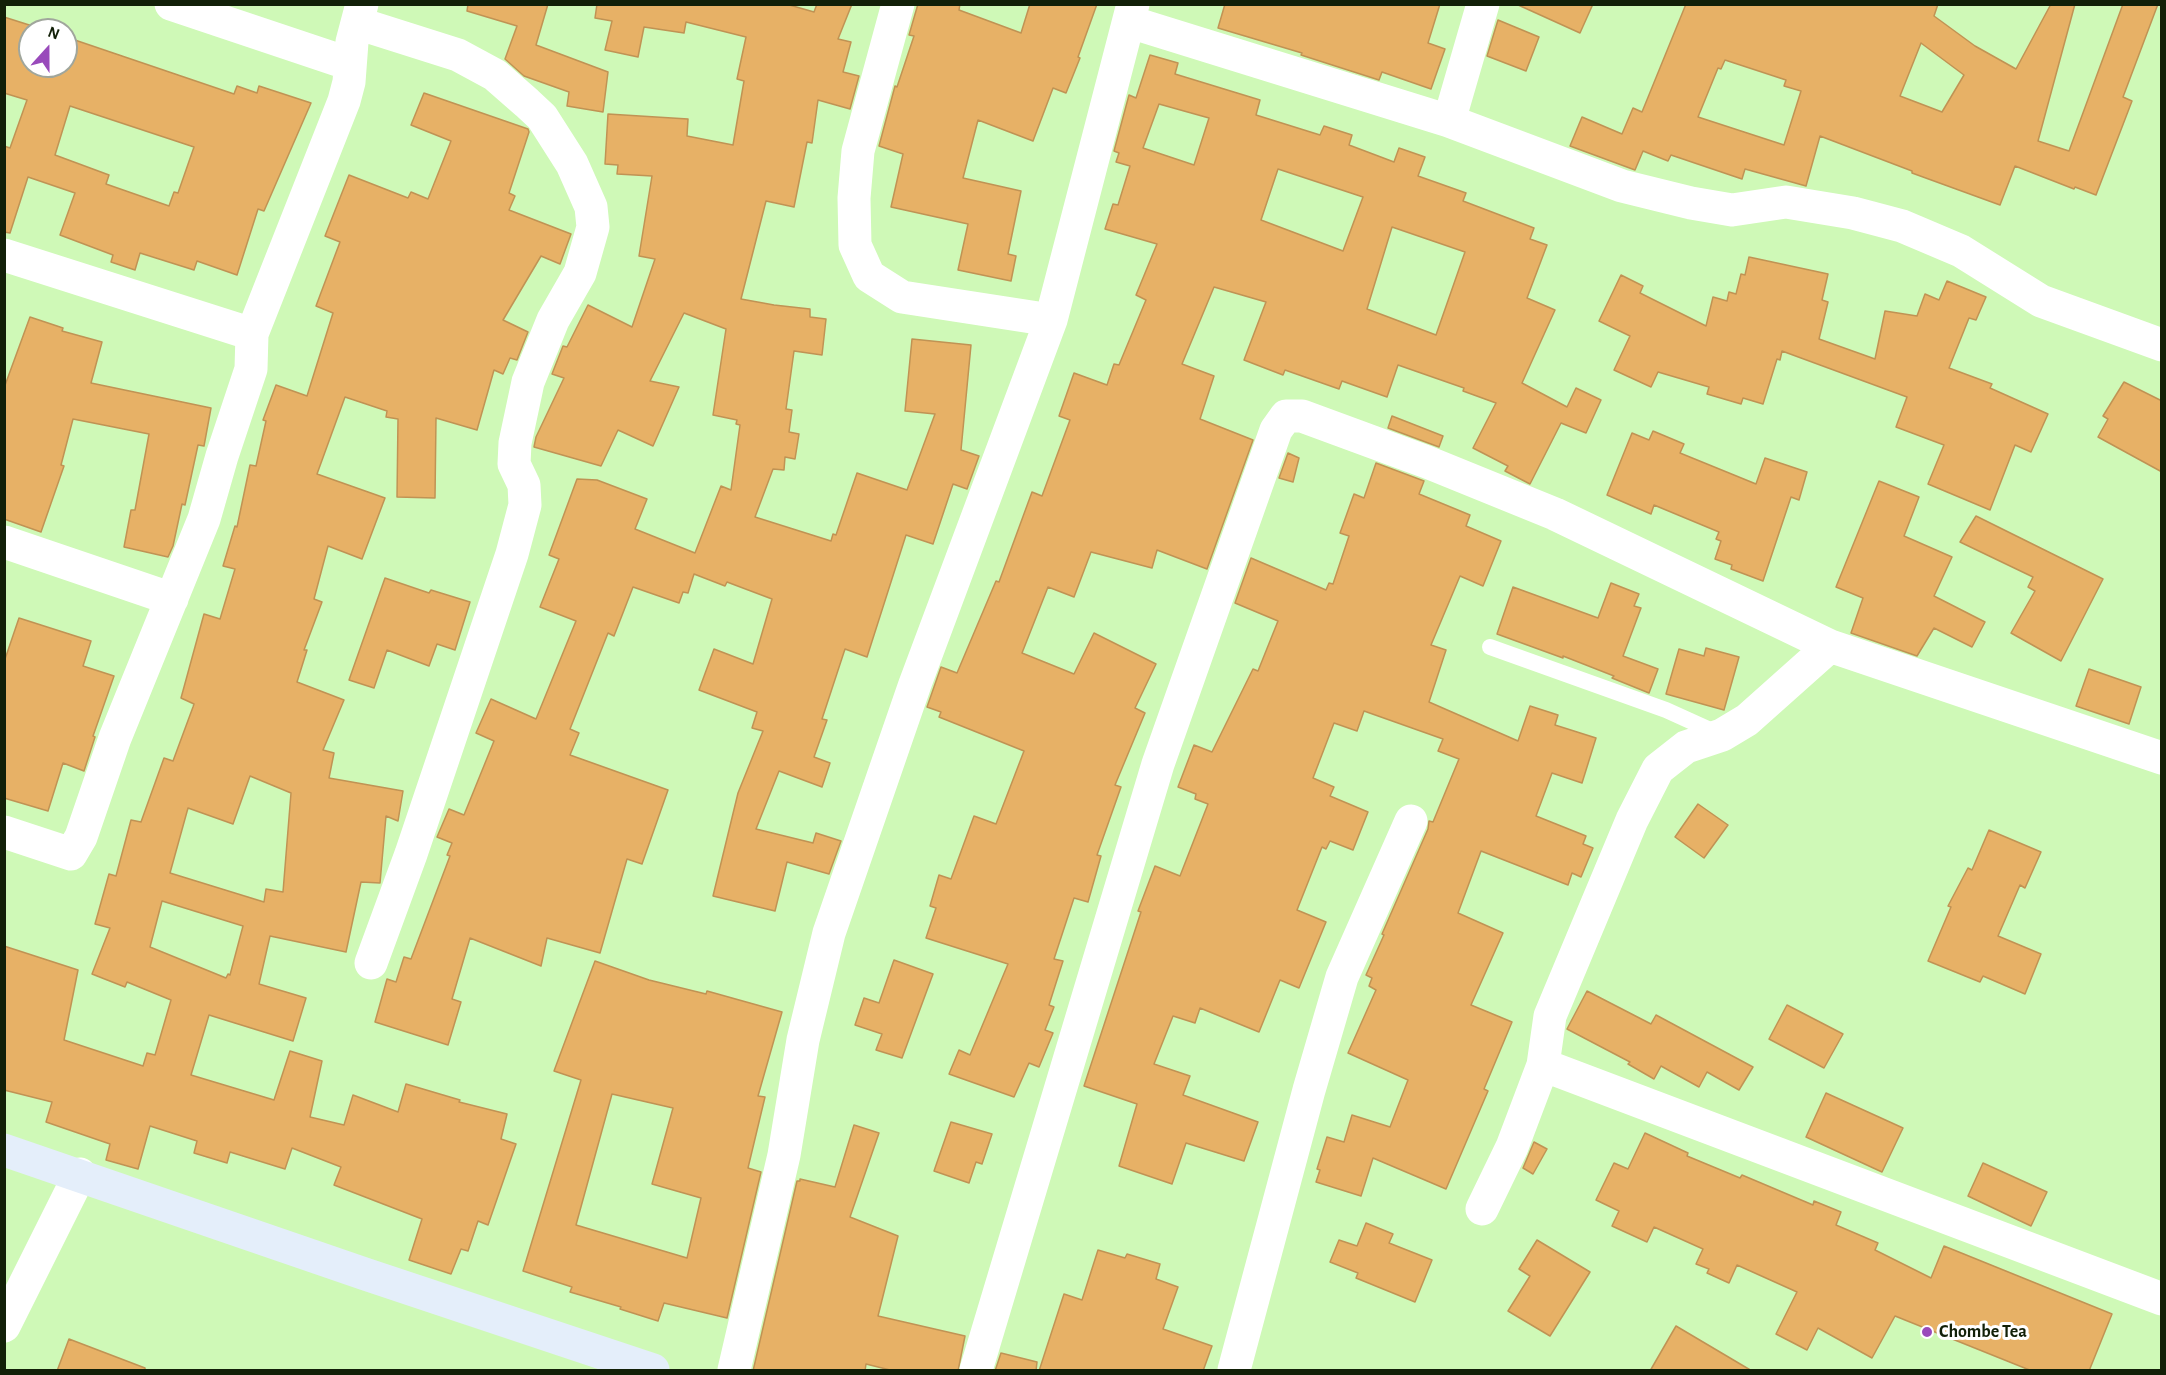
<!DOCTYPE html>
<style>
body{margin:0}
#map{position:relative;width:2166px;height:1375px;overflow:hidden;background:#cff9b7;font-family:"Alegreya Sans",sans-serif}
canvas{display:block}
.frame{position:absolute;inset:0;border:6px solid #122008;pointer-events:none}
.north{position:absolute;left:18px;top:18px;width:60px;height:60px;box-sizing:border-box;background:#fff;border:2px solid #a0a69c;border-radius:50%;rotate:21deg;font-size:16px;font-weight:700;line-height:24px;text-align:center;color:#122008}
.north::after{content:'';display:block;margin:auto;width:21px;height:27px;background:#994abb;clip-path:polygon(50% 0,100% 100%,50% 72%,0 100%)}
</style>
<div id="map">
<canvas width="2166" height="1375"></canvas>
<div class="frame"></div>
<div class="north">N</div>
</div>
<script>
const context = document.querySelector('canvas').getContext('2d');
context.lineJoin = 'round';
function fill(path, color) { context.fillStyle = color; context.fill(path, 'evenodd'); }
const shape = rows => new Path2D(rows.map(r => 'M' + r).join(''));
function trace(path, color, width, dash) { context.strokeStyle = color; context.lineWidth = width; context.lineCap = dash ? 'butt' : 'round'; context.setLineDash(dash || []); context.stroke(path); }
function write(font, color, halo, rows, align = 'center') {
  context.font = font + ' "Alegreya Sans",sans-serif'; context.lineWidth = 6; context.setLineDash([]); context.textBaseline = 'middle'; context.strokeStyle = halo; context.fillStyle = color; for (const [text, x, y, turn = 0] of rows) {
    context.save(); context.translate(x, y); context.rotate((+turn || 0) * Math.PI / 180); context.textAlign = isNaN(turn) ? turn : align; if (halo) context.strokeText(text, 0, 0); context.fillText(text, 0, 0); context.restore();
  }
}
const building = shape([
 [468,4,548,4,536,45,608,72,603,112,567,106,569,92,524,76,505,59,517,26,467,11,468,4],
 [597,4,786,4,814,12,817,4,852,4,838,39,851,42,843,72,859,76,850,109,818,100,812,143,807,142,794,207,766,201,741,299,774,305,810,309,810,317,826,319,822,355,794,351,786,409,792,410,789,432,799,434,795,459,785,457,784,470,773,469,755,517,831,541,833,534,836,535,857,473,907,490,935,414,905,411,912,339,971,345,961,450,979,456,967,489,953,484,933,544,906,535,867,657,845,649,822,719,827,720,814,757,830,763,822,787,779,771,756,829,813,843,816,833,841,841,829,874,787,862,775,911,713,896,738,793,763,731,752,728,757,712,699,690,714,649,753,664,772,599,727,582,725,586,694,574,688,593,683,592,679,603,633,587,614,636,608,633,570,729,579,733,570,755,668,790,642,864,627,859,600,953,547,938,541,966,470,938,452,999,461,1002,448,1045,375,1022,387,979,396,982,404,957,411,959,450,856,447,855,452,843,437,837,449,809,464,815,494,741,476,733,491,699,536,719,576,621,540,607,559,559,549,555,577,479,597,480,647,499,635,529,695,553,721,486,731,490,740,425,736,424,737,420,713,415,726,329,684,313,650,381,679,387,653,446,618,430,601,466,534,447,536,437,564,378,552,374,563,346,567,347,588,305,632,327,655,259,639,256,652,176,617,174,618,165,605,164,608,114,688,119,687,136,733,145,744,81,737,79,746,37,686,22,684,33,644,27,638,57,605,50,612,21,595,18,597,4],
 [918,4,960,4,959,10,1021,33,1030,4,1097,4,1078,57,1080,58,1066,93,1053,88,1033,141,978,120,963,178,1021,191,1008,254,1016,256,1011,281,958,270,968,224,891,207,903,154,879,146,895,86,897,87,914,36,909,35,918,4],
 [1225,4,1440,4,1428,43,1445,49,1431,89,1382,72,1379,80,1301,55,1302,53,1218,28,1225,4],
 [1516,4,1593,4,1580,33,1516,4],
 [1686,4,1938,4,1934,16,1975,46,2016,69,2051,4,2075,4,2038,141,2069,151,2123,4,2158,4,2123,97,2132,101,2096,195,2075,187,2074,189,2015,166,2000,205,1912,173,1912,171,1820,136,1806,186,1745,169,1742,179,1671,155,1668,161,1643,151,1635,170,1570,146,1582,117,1622,134,1633,108,1642,112,1686,4],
 [1921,43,1964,75,1942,112,1900,96,1921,43],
 [1725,60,1786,80,1784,86,1801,91,1784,145,1698,117,1718,68,1721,69,1725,60],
 [4,17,45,30,30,30,30,66,66,66,66,37,234,94,237,86,257,93,259,86,311,103,264,211,258,209,237,275,197,261,194,270,140,253,135,270,111,262,113,255,60,235,75,193,28,177,10,233,4,232,4,146,10,148,27,100,4,93,4,17],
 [70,106,194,147,178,193,174,192,169,206,106,184,109,175,55,155,70,106],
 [1498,20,1539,37,1526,71,1487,56,1498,20],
 [1150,55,1178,63,1175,74,1260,100,1256,115,1320,135,1324,126,1352,135,1349,145,1394,162,1399,148,1425,157,1418,176,1466,193,1463,201,1534,228,1530,239,1547,245,1527,298,1555,310,1522,383,1567,407,1576,388,1601,400,1586,433,1561,423,1530,484,1505,471,1508,466,1473,448,1496,403,1463,391,1464,388,1398,365,1387,397,1342,381,1339,389,1285,370,1283,375,1244,360,1266,302,1214,287,1182,364,1214,376,1200,419,1253,440,1207,569,1157,550,1152,568,1091,552,1074,597,1048,587,1022,653,1074,674,1094,633,1156,664,1135,708,1145,713,1115,785,1121,787,1097,855,1101,856,1088,902,1074,898,1054,959,1063,961,1049,1005,1054,1007,1045,1030,1053,1033,1039,1067,1029,1063,1014,1097,949,1074,959,1050,970,1055,1008,964,926,938,936,908,930,906,939,875,951,879,974,816,996,824,1024,751,939,717,941,712,927,707,941,667,957,673,996,581,999,582,1032,492,1042,496,1070,420,1059,416,1074,373,1107,385,1114,364,1119,365,1146,300,1136,295,1157,244,1105,229,1113,204,1118,205,1130,166,1116,162,1119,153,1114,151,1129,95,1136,98,1150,55],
 [1159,104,1209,118,1194,165,1143,148,1159,104],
 [1278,169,1363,197,1343,251,1261,220,1278,169],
 [1392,227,1465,252,1436,335,1367,309,1392,227],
 [424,93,528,129,529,132,509,193,515,196,509,210,571,234,560,264,541,256,503,320,528,332,517,360,510,358,503,374,494,370,477,430,436,418,435,498,397,497,398,419,386,417,387,411,345,397,317,474,385,498,362,559,328,546,314,599,322,602,304,650,307,650,297,682,344,700,323,750,334,753,329,778,403,791,398,821,386,816,380,883,361,882,346,952,270,936,259,984,306,998,293,1041,209,1015,191,1075,274,1100,290,1051,322,1061,310,1117,344,1125,353,1095,398,1112,406,1084,460,1100,459,1102,507,1114,501,1139,516,1144,488,1225,478,1221,468,1251,461,1249,451,1274,409,1260,422,1219,334,1185,341,1167,292,1148,285,1169,230,1152,227,1163,194,1153,197,1141,150,1126,138,1169,106,1160,110,1144,46,1122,52,1102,4,1090,4,946,78,970,64,1040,143,1066,147,1053,155,1055,171,1000,127,982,125,987,92,974,110,928,95,924,109,874,116,876,131,820,141,822,164,758,173,761,193,707,194,704,181,698,204,614,220,619,235,569,223,566,235,526,237,527,250,465,256,466,266,421,263,420,276,385,307,396,333,313,316,306,340,242,325,236,349,175,408,198,411,192,428,199,451,141,411,125,424,93],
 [250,776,291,793,283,892,266,889,264,902,170,873,188,808,233,824,250,776],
 [162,901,243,926,230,975,228,974,226,978,150,947,162,901],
 [1749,257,1828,274,1822,300,1828,302,1819,339,1875,359,1885,311,1917,316,1925,294,1939,300,1947,281,1986,297,1976,320,1969,318,1949,368,1992,384,1990,388,2048,414,2031,452,2015,445,1990,510,1928,484,1944,445,1896,427,1907,397,1782,351,1780,360,1777,359,1763,404,1743,398,1741,404,1707,394,1709,387,1658,372,1651,387,1614,370,1630,336,1599,321,1621,275,1643,286,1640,293,1706,326,1713,297,1727,301,1729,292,1736,294,1741,274,1745,275,1749,257],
 [30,317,63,328,62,331,102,342,91,383,211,408,204,446,198,445,185,505,182,504,173,546,168,557,124,547,131,510,135,510,149,434,73,419,61,465,64,466,41,532,4,519,4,388,30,317],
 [2124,382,2162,401,2162,472,2098,437,2108,419,2103,416,2124,382],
 [1392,416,1443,436,1439,447,1388,428,1392,416],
 [1653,431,1684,444,1680,453,1756,484,1765,458,1807,472,1799,500,1791,497,1763,581,1731,569,1732,565,1715,559,1721,541,1716,539,1719,532,1654,505,1651,514,1607,495,1632,433,1649,440,1653,431],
 [1288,453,1299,458,1293,482,1279,478,1288,453],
 [1376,463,1424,481,1419,494,1470,515,1466,526,1501,541,1483,586,1460,576,1431,645,1446,650,1429,702,1518,741,1530,706,1558,715,1555,725,1596,738,1582,783,1552,773,1536,816,1586,836,1583,844,1593,848,1581,877,1572,873,1568,885,1481,851,1458,913,1503,933,1471,1005,1512,1022,1484,1089,1488,1091,1446,1189,1373,1158,1361,1196,1316,1182,1320,1170,1317,1169,1327,1137,1344,1142,1352,1115,1390,1127,1408,1080,1348,1053,1376,990,1369,986,1372,978,1366,975,1384,935,1382,934,1428,829,1429,821,1433,822,1459,759,1438,751,1443,739,1364,711,1357,731,1334,723,1313,778,1334,787,1330,796,1368,812,1353,850,1330,841,1326,849,1322,847,1297,910,1326,922,1299,988,1280,980,1259,1032,1200,1008,1195,1023,1173,1016,1154,1064,1190,1076,1183,1095,1258,1122,1244,1161,1186,1143,1172,1184,1119,1166,1137,1104,1084,1086,1141,912,1138,911,1155,866,1180,876,1208,804,1195,799,1196,794,1178,787,1194,745,1212,752,1253,669,1258,671,1278,621,1235,603,1251,558,1326,590,1329,583,1333,584,1349,536,1340,533,1354,494,1364,498,1376,463],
 [1879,481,1919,497,1904,536,1952,557,1934,596,1985,622,1972,647,1934,628,1917,656,1851,633,1863,598,1836,587,1879,481],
 [1976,516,2103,579,2061,661,2011,633,2035,591,2028,587,2033,577,1960,542,1976,516],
 [385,578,429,593,431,590,470,602,455,650,437,644,429,666,387,650,374,688,349,680,385,578],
 [1611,583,1639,594,1634,606,1641,608,1623,656,1658,669,1649,693,1612,678,1614,676,1563,656,1563,658,1497,634,1513,587,1598,618,1611,583],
 [19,618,91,641,83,666,114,676,93,736,95,737,84,771,63,763,48,811,4,798,4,662,19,618],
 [1706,648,1739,657,1724,710,1666,694,1679,649,1704,656,1706,648],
 [2089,669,2141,687,2129,724,2076,706,2089,669],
 [1698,804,1728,825,1704,858,1675,837,1698,804],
 [1989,830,2041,852,2025,888,2020,885,1998,936,2041,954,2025,994,1983,976,1980,982,1928,961,1951,907,1948,906,1968,868,1972,870,1989,830],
 [894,960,933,974,902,1058,876,1050,882,1034,855,1025,864,998,879,1003,894,960],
 [595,961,649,980,706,994,707,991,782,1012,758,1096,765,1097,748,1168,761,1172,727,1318,664,1303,658,1321,620,1309,621,1307,570,1292,572,1287,523,1271,581,1080,554,1071,595,961],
 [612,1094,673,1108,652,1184,701,1198,687,1258,576,1225,612,1094],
 [1587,991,1651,1024,1656,1015,1753,1067,1739,1090,1707,1072,1699,1087,1661,1066,1654,1079,1628,1064,1630,1062,1567,1029,1587,991],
 [1787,1005,1843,1034,1824,1068,1769,1039,1787,1005],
 [1826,1093,1903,1128,1882,1172,1806,1137,1826,1093],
 [951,1122,992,1134,982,1164,976,1162,969,1183,934,1171,951,1122],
 [854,1125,879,1133,850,1217,898,1236,878,1316,965,1336,958,1371,894,1371,866,1364,865,1371,753,1371,797,1181,800,1181,800,1179,835,1187,854,1125],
 [1645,1133,1688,1153,1687,1156,1740,1178,1742,1175,1813,1205,1814,1201,1841,1212,1836,1225,1878,1243,1875,1250,1931,1278,1944,1246,2112,1314,2089,1371,2032,1371,1895,1316,1872,1358,1818,1328,1807,1350,1776,1334,1797,1292,1737,1265,1729,1283,1707,1273,1709,1269,1696,1264,1703,1249,1654,1227,1647,1242,1612,1226,1619,1211,1596,1200,1614,1163,1628,1169,1645,1133],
 [1534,1142,1547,1149,1533,1174,1523,1168,1534,1142],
 [1983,1163,2047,1192,2031,1226,1968,1196,1983,1163],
 [1366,1223,1393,1234,1389,1243,1432,1260,1415,1302,1356,1278,1358,1273,1330,1262,1339,1240,1357,1246,1366,1223],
 [1537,1240,1590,1272,1550,1336,1508,1311,1530,1276,1519,1269,1537,1240],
 [1098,1250,1125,1258,1127,1254,1160,1264,1156,1279,1178,1287,1163,1329,1212,1346,1203,1371,1039,1371,1064,1294,1082,1300,1098,1250],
 [1676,1326,1752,1371,1650,1371,1676,1326],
 [69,1339,145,1368,145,1371,57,1371,69,1339],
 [1001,1353,1037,1362,1036,1371,995,1371,1001,1353]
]);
fill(building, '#e7b166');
trace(building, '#c09354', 1.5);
trace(shape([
 [1490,647,1666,710,1719,734]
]), '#fff', 16);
trace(shape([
 [171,4,350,64],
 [898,4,858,151,854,198,855,245,869,276,902,297,1051,320],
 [1130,22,1449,121,1622,186,1691,203,1732,210,1786,202,1853,213,1902,226,1961,251,2041,301,2162,345],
 [357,23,458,55,495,75,527,103,542,117,572,164,591,207,593,227,580,273,553,320,528,382,515,443,514,464,524,485,525,505,512,554,411,854,371,963],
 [1449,121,1483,4],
 [4,255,252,334],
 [4,542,172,599],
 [4,832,71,854,81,837,115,738,204,519,222,456,251,369,252,334,344,101,349,82,352,42,362,4],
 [1543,1065,2162,1299],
 [1482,1209,1512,1147,1543,1065,1550,1016,1632,820,1658,769,1686,747,1722,735,1747,720,1830,646],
 [4,1326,80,1174],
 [734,1370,784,1155,803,1040,829,933,915,684,1051,320,1133,4],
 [976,1370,1158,764,1276,430,1286,416,1302,416,1427,462,1555,514,1830,646,2162,758],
 [1234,1370,1309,1090,1342,977,1411,821]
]), '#fff', 33);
trace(shape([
 [4,1150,365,1274,653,1370]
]), '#e4eefa', 33);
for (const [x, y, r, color] of [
 [1927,1332,6,"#994abb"]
]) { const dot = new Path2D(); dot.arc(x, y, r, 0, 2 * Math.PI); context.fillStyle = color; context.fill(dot); trace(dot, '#fff', 2); }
write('bold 18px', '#122008', '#fff', [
 ["Chombe Tea",1939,1332]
], 'left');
</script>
